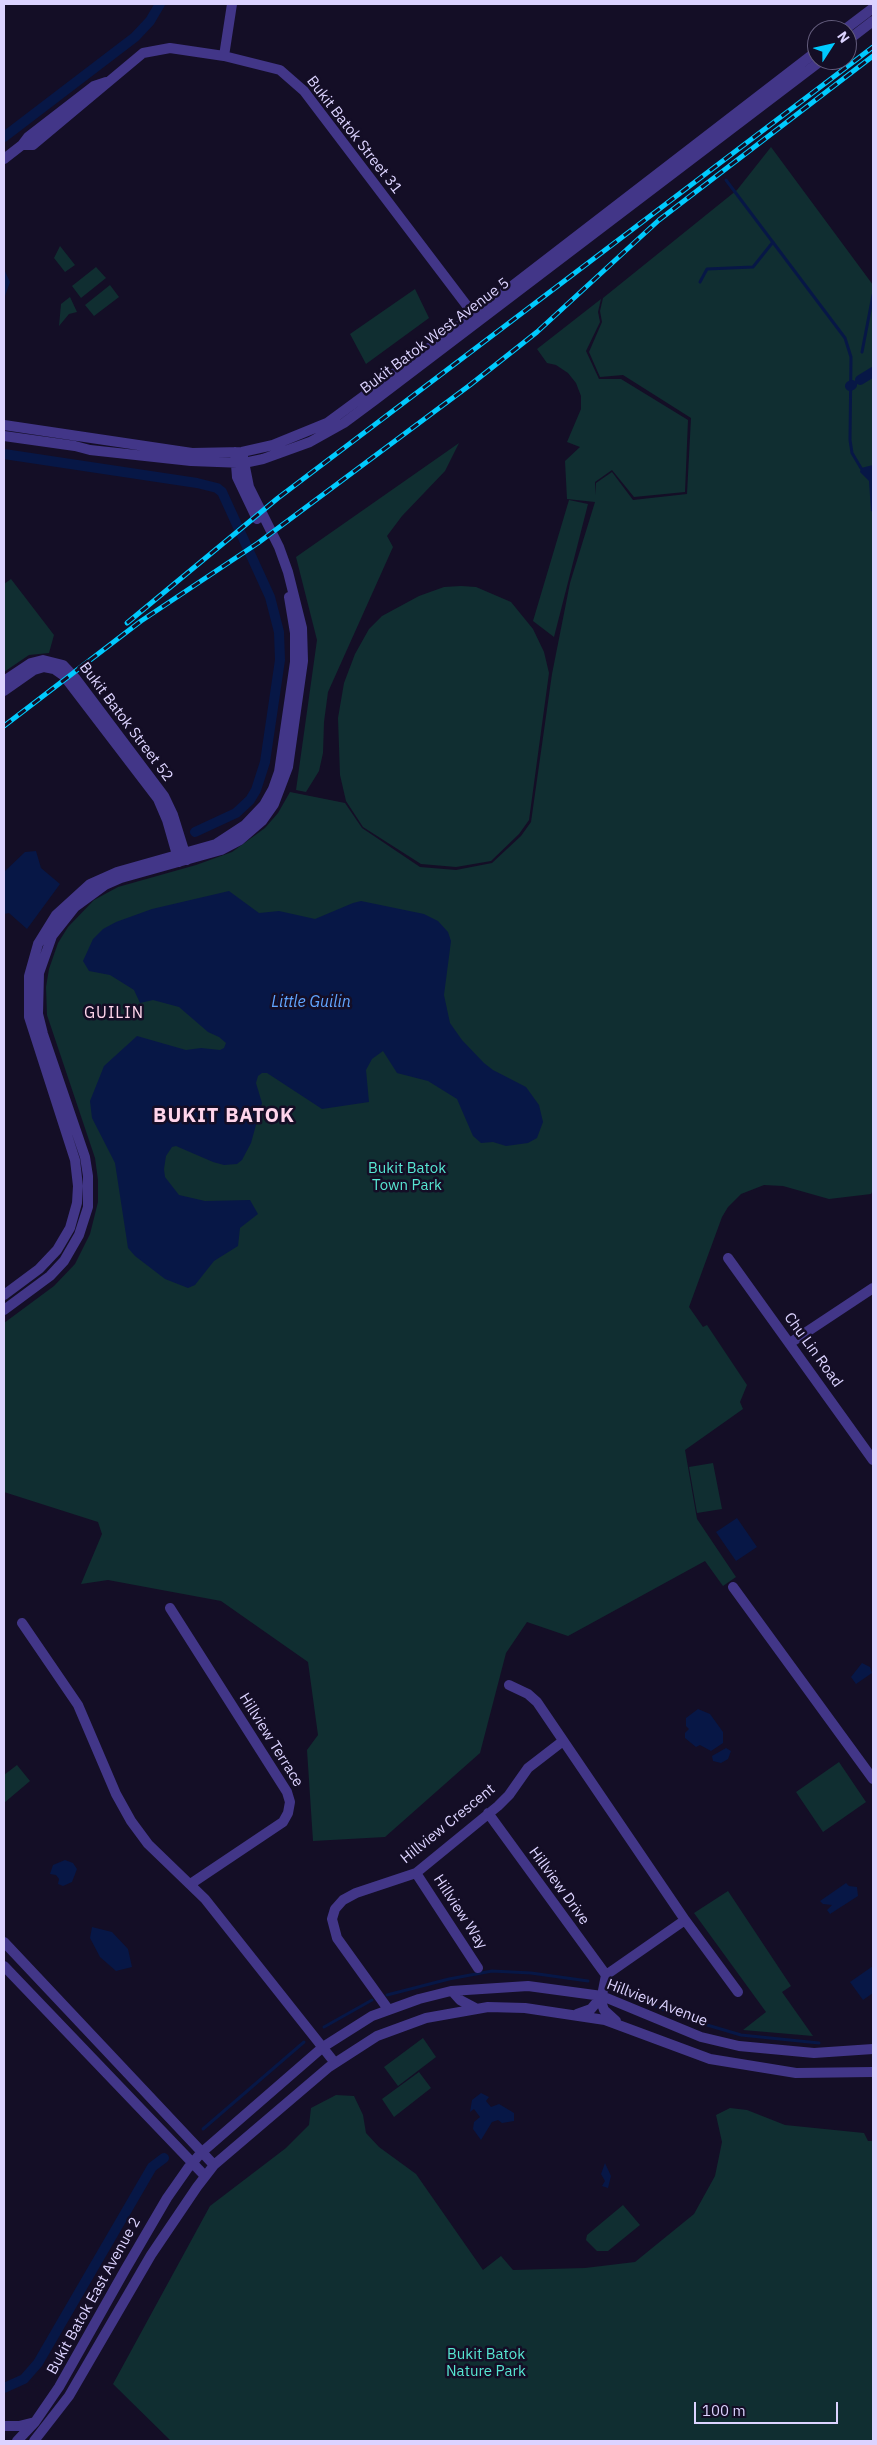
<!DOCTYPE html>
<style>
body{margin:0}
#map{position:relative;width:877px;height:2445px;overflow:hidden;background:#140e26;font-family:"IBM Plex Sans",sans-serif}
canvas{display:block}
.frame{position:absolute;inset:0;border:5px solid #dcd3ff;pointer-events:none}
.north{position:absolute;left:807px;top:20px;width:50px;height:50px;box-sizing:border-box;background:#140e26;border:1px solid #645d7d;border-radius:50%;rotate:55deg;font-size:14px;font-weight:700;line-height:20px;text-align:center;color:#dcd3ff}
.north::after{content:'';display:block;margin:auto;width:18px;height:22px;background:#00cafe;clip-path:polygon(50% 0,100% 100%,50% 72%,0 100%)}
.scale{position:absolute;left:694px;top:2402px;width:144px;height:22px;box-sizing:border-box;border:2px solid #dcd3ff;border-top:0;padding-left:6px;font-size:15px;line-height:18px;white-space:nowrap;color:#dcd3ff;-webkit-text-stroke:4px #140e26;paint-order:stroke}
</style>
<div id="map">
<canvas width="877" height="2445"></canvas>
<div class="frame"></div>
<div class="north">N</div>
<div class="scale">100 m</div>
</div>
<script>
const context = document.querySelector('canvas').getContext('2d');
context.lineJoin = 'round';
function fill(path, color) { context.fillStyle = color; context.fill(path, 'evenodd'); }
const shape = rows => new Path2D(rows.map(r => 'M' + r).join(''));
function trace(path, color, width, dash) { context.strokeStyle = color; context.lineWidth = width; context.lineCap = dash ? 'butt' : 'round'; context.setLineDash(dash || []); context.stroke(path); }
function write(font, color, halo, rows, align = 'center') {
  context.font = font + ' "IBM Plex Sans",sans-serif'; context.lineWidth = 5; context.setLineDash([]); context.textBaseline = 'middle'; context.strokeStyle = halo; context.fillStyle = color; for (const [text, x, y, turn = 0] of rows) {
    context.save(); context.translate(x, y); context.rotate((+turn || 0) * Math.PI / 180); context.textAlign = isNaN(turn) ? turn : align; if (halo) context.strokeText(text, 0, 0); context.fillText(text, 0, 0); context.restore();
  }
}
fill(shape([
 [771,147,873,285,873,1190,871,1194,829,1199,783,1186,764,1185,741,1194,728,1207,722,1217,689,1307,703,1327,707,1325,747,1385,740,1402,743,1409,685,1450,697,1519,736,1577,723,1586,705,1561,568,1636,527,1622,506,1653,480,1753,385,1837,313,1841,307,1750,318,1735,308,1662,221,1601,108,1580,81,1584,102,1534,98,1522,4,1492,4,1323,54,1286,75,1264,90,1234,98,1202,98,1180,95,1158,47,1015,46,987,49,969,58,943,68,927,94,900,118,887,196,865,232,852,265,828,278,813,290,792,345,803,362,828,420,867,456,870,492,863,521,836,531,822,552,674,570,583,595,502,567,499,565,461,580,447,567,442,581,409,581,396,576,383,568,373,556,365,547,363,537,349,601,299,598,312,600,322,586,351,599,379,621,379,688,420,685,492,634,497,612,470,595,482,595,495,596,483,612,472,633,500,687,494,691,418,623,375,600,377,589,352,602,322,600,311,603,298,737,190],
 [60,246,75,265,65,272,54,258],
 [96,267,106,278,81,298,72,286],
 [110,285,119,297,94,316,85,305],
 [415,289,429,318,366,364,350,334],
 [70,297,77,312,69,314,59,326,61,304],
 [459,443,445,471,402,516,387,536,393,547,328,692,324,722,323,753,319,771,306,792,296,790,317,640,296,557],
 [569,500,588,504,554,637,533,621],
 [11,579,54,635,49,653,29,655,4,672,4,584],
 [461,586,476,587,511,602,533,629,544,652,549,673,529,820,519,834,491,861,456,867,421,864,363,827,346,801,340,775,338,718,344,683,355,654,369,629,382,616,419,596,444,587],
 [713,1463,722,1509,697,1513,689,1467],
 [839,1762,866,1802,823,1832,796,1792],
 [17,1765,30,1781,4,1803,4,1775],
 [728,1891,791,1986,782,1992,813,2036,743,2030,766,2012,694,1913],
 [423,2038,436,2057,398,2086,384,2067],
 [419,2072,431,2088,394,2117,382,2099],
 [336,2095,354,2096,363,2115,366,2133,379,2147,416,2174,483,2270,501,2256,513,2270,585,2268,635,2262,694,2214,715,2176,722,2142,716,2115,730,2108,747,2110,785,2125,864,2133,868,2141,873,2141,873,2441,171,2441,113,2384,210,2206,286,2148,309,2125,311,2108],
 [623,2205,640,2225,608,2251,597,2251,586,2240,587,2235]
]), '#102e31');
fill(shape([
 [4,269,10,282,4,299],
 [873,465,873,512,871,511,869,481,860,472,861,468],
 [36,851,41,868,60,884,27,929,9,913,4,914,4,872,25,852],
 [229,891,259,913,279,911,315,919,353,903,361,901,424,914,438,921,448,932,451,941,444,995,450,1023,462,1040,484,1063,493,1070,526,1087,539,1105,543,1122,537,1138,528,1143,506,1146,493,1142,481,1143,473,1136,457,1099,428,1081,397,1073,383,1051,372,1059,366,1070,369,1102,322,1109,267,1073,262,1073,258,1076,256,1083,262,1103,251,1143,242,1160,237,1164,224,1165,213,1162,176,1146,172,1147,166,1156,164,1169,165,1177,179,1195,205,1201,250,1200,258,1214,240,1228,238,1246,214,1261,195,1285,188,1288,165,1279,135,1256,128,1248,115,1163,92,1118,90,1101,104,1066,137,1036,186,1050,201,1048,220,1050,224,1048,226,1043,219,1037,208,1032,179,1007,153,1000,140,1003,134,990,110,975,89,971,83,961,93,939,103,929,116,922,152,909],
 [737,1518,757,1547,736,1561,716,1532],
 [862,1663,870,1667,872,1673,856,1684,851,1677],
 [698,1709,710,1714,723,1732,723,1743,711,1751,700,1745,696,1747,685,1738,685,1733,689,1729,686,1726,686,1718],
 [726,1748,731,1751,728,1759,721,1763,713,1761,712,1756],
 [65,1860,73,1863,77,1869,72,1882,63,1886,58,1884,59,1879,56,1875,50,1874,53,1865],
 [846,1883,849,1886,857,1887,858,1896,830,1914,827,1910,832,1905,823,1904,820,1901],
 [92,1927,112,1932,128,1949,132,1967,116,1971,100,1957,90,1938],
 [873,1966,873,1993,863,2000,850,1982],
 [481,2093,489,2097,486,2101,491,2107,499,2104,514,2113,514,2121,502,2123,498,2120,492,2122,481,2140,473,2129,474,2122,480,2117,474,2109,470,2112,472,2100],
 [605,2163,611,2176,608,2188,602,2186,605,2181,601,2174]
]), '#071746');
trace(shape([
 [726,180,845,338,851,357,850,440,852,453,861,468],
 [700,282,707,269,753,267,773,242],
 [862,352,873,295],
 [616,1989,680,2017,741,2035,819,2043],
 [387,1995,449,1979,492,1971,531,1973,588,1981],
 [324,2027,372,2000],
 [203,2129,304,2042]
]), '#071746', 3);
trace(shape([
 [4,137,135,37,150,21,160,4],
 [860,380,873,372],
 [850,386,852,385],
 [4,454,197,483,217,488,222,492,270,597,279,632,280,660,265,762,256,790,250,800,236,813,195,832],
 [4,2388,24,2379,38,2363,152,2167,164,2158]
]), '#071746', 10);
trace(shape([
 [844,30,873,8],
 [847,41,873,21],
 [224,56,232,4],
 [22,145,33,145,143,53,170,48,224,56,280,70,304,91,477,319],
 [4,159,22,145,28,137,94,86,106,82],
 [4,425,192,453,242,452,273,445,327,423,486,306,817,51],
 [4,436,75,446,90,450,191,461,244,463,263,459,310,442,344,423,375,400,822,60],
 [235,452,237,477,257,519],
 [4,681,31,663,43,660,63,665,76,679,164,796,173,815,187,860],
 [4,691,34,670,44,667,54,669,64,676,158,799,167,820,179,862],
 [728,1258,873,1460],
 [4,1295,39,1269,57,1250,70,1228,77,1203,78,1186,75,1160,29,1017,29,976,38,944,56,915,90,884,117,872,216,844,245,825,264,805,273,789,279,772,295,662,295,633,289,597],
 [4,1310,50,1276,64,1261,79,1235,88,1207,88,1176,85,1157,43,1034,38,1014,39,973,52,936,75,907,105,885,121,878,221,850,240,840,262,821,274,804,288,767,303,661,302,628,288,572,279,547,249,487,242,452],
 [790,1343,873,1288],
 [733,1587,873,1779],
 [170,1608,287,1792,290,1802,288,1813,283,1822,192,1883],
 [22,1623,78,1705,116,1794,131,1821,148,1844,205,1899,335,2063],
 [509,1685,528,1694,537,1702,685,1920,738,1992],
 [488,1813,606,1975],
 [416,1873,478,1968],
 [4,1942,214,2165],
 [4,1966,205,2176],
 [452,1991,460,2000,477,2009],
 [388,2009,337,1938,332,1919,335,1909,343,1900,356,1893,416,1873,498,1806,509,1795,528,1768,563,1741],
 [577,2014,591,2009,602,1996],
 [616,2021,604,2010,601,2001,606,1975,685,1920],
 [4,2426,19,2426,35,2422],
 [17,2441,35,2422,59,2387,125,2270,167,2198,188,2168,201,2153,323,2047,372,2016,419,1999,451,1991,528,1986,602,1996,701,2037,739,2046,814,2053,873,2049],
 [34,2441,69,2396,151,2255,197,2187,214,2165,329,2067,377,2036,426,2018,488,2007,525,2008,605,2020,710,2059,796,2073,873,2072]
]), '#423688', 10);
const rail = shape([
 [127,623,278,498,873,47],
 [4,726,141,621,258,543,470,385,537,332,659,220,873,56]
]);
trace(rail, '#00cafe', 5);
trace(rail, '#140e26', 3, [9]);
write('15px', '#dcd3ff', '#140e26', [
 ["Bukit Batok Street 31",354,135,52],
 ["Bukit Batok West Avenue 5",435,336,-37],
 ["Bukit Batok Street 52",126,722,53],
 ["Chu Lin Road",813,1350,54],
 ["Hillview Terrace",271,1740,58],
 ["Hillview Crescent",448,1824,-39],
 ["Hillview Drive",559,1886,54],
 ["Hillview Way",460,1912,57],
 ["Hillview Avenue",657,2003,21],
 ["Bukit Batok East Avenue 2",94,2296,-61]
]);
write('15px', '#57e6d2', '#140e26', [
 ["Bukit Batok",407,1169],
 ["Town Park",407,1186],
 ["Bukit Batok",486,2355],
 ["Nature Park",486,2372]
]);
write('italic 16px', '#61a5ff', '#140e26', [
 ["Little Guilin",311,1002]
]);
context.letterSpacing = '1px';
write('16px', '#ffd5eb', '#140e26', [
 ["GUILIN",114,1013]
]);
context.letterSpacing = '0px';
context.letterSpacing = '1px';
write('bold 20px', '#ffd5eb', '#140e26', [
 ["BUKIT BATOK",224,1116]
]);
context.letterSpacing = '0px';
</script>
